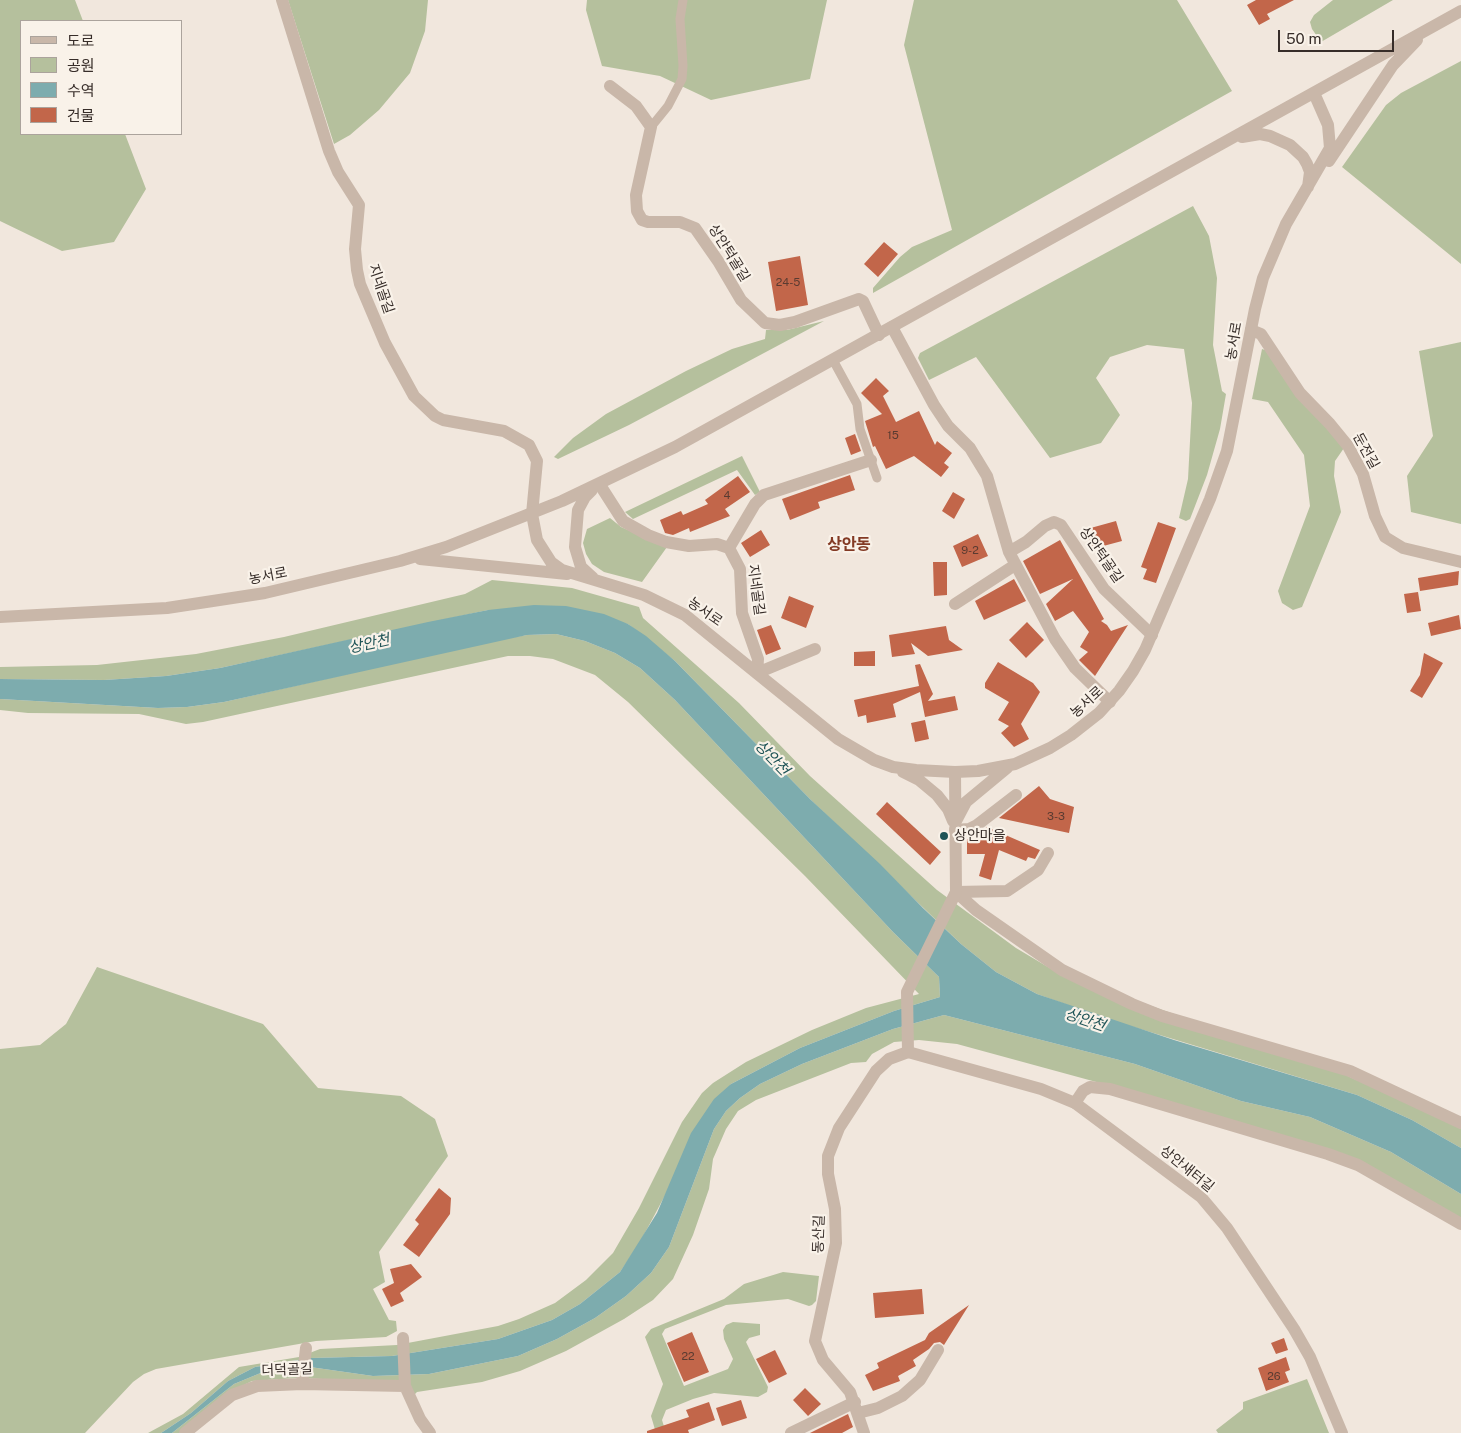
<!DOCTYPE html>
<meta charset="utf-8">
<style>
body{margin:0}
#map{position:relative;width:1461px;height:1433px;overflow:hidden;background:#f1e7dd;font-family:"Public Sans","Noto Sans KR",sans-serif}
canvas{display:block}
.legend{position:absolute;left:20px;top:20px;width:162px;height:115px;box-sizing:border-box;background:#f9f2e9;border:1px solid #aba39c;margin:0;padding:6px 9px;list-style:none;font-size:15px;color:#372d29}
.legend li{display:flex;align-items:center;gap:10px;height:25px}
.legend b{width:25px;border:1px solid #aba39c}
.scale{position:absolute;left:1278px;top:30px;width:116px;height:22px;box-sizing:border-box;border:2px solid #372d29;border-top:0;padding-left:6px;font-size:15px;line-height:18px;white-space:nowrap;color:#372d29;-webkit-text-stroke:4px #f9f2e9;paint-order:stroke}
</style>
<div id="map">
<canvas width="1461" height="1433"></canvas>
<ul class="legend">
<li><b style="height:6px;background:#c9b7a9"></b>도로</li>
<li><b style="height:14px;background:#b5c09d"></b>공원</li>
<li><b style="height:14px;background:#7dacae"></b>수역</li>
<li><b style="height:14px;background:#c2664a"></b>건물</li>
</ul>
<div class="scale">50 m</div>
</div>
<script>
const context = document.querySelector('canvas').getContext('2d');
context.lineJoin = 'round';
function fill(path, color) { context.fillStyle = color; context.fill(path, 'evenodd'); }
const shape = rows => new Path2D(rows.map(r => 'M' + r).join(''));
function trace(path, color, width, dash) { context.strokeStyle = color; context.lineWidth = width; context.lineCap = dash ? 'butt' : 'round'; context.setLineDash(dash || []); context.stroke(path); }
function write(font, color, halo, rows, align = 'center') {
  context.font = font + ' "Public Sans","Noto Sans KR",sans-serif'; context.lineWidth = 4.5; context.setLineDash([]); context.textBaseline = 'middle'; context.strokeStyle = halo; context.fillStyle = color; for (const [text, x, y, turn = 0] of rows) {
    context.save(); context.translate(x, y); context.rotate((+turn || 0) * Math.PI / 180); context.textAlign = isNaN(turn) ? turn : align; if (halo) context.strokeText(text, 0, 0); context.fillText(text, 0, 0); context.restore();
  }
}
fill(shape([
 [0,0,75,0,83,21,21,21,21,134,125,134,146,189,114,242,62,251,0,221],
 [288,0,428,0,425,31,410,73,379,110,350,135,334,144],
 [587,0,827,0,810,79,711,100,660,76,602,66,586,10],
 [914,0,1177,0,1232,91,873,293,873,288,900,257,912,247,952,230,904,45],
 [1333,0,1393,0,1321,42,1312,29,1310,22,1314,15],
 [1461,61,1461,264,1342,167,1386,105,1401,93],
 [1193,206,1209,236,1217,278,1213,345,1222,391,1226,394,1220,429,1207,475,1190,519,1186,521,1179,518,1188,479,1192,403,1184,349,1147,345,1110,357,1096,378,1120,415,1101,443,1050,458,976,357,929,380,918,358,920,353],
 [824,321,629,425,558,459,554,457,573,438,606,414,686,371,732,349,765,339,766,330,787,330],
 [1461,342,1461,524,1411,512,1407,476,1433,436,1419,351],
 [1262,349,1265,350,1344,448,1335,461,1334,476,1341,512,1302,607,1293,610,1282,603,1278,591,1310,506,1304,455,1268,402,1252,399],
 [742,456,760,492,755,495,737,470,633,519,625,512],
 [610,518,621,527,667,547,642,582,604,572,592,564,586,554,583,543,587,529],
 [492,580,572,588,639,607,643,618,739,703,810,776,937,890,1016,948,1058,973,1341,1073,1441,1118,1461,1129,1461,1148,1412,1120,1357,1095,1104,1018,1037,994,996,972,961,944,810,799,675,661,628,624,488,610,220,668,166,676,104,680,0,679,0,667,97,665,196,654,284,637,465,594],
 [556,634,585,641,615,653,640,668,675,700,893,932,939,977,940,997,894,1011,800,1048,731,1084,670,1186,639,1244,620,1272,580,1304,552,1320,498,1339,392,1356,311,1358,255,1367,228,1381,191,1413,161,1433,148,1433,183,1414,239,1367,299,1357,320,1349,397,1345,498,1326,519,1319,555,1303,586,1280,613,1253,639,1208,682,1122,702,1093,713,1083,746,1062,812,1030,866,1008,919,994,805,876,628,702,595,675,553,659,530,656,508,656,203,722,186,724,139,714,28,713,0,710,0,699,158,708,187,707,224,702,497,640,527,635],
 [97,967,263,1024,318,1088,401,1096,435,1119,448,1156,379,1252,385,1282,373,1289,389,1320,396,1321,397,1331,386,1337,316,1341,156,1369,144,1374,133,1382,85,1433,0,1433,0,1049,40,1045,66,1024],
 [944,1015,1135,1064,1241,1101,1310,1117,1391,1152,1461,1194,1461,1220,1400,1184,1111,1086,957,1044,919,1040,894,1042,872,1054,866,1062,851,1063,756,1100,738,1111,726,1129,713,1159,709,1189,693,1235,673,1279,653,1300,624,1319,566,1351,520,1371,482,1382,417,1392,414,1395,372,1381,297,1378,252,1381,234,1390,179,1433,172,1433,234,1384,263,1372,310,1367,373,1376,429,1374,518,1356,557,1339,595,1318,626,1296,651,1273,669,1247,714,1129,726,1111,740,1098,760,1084,802,1064,893,1029],
 [783,1272,819,1276,816,1301,812,1305,809,1306,788,1299,726,1305,665,1329,662,1334,684,1386,728,1369,733,1359,724,1339,723,1330,726,1325,733,1322,760,1324,760,1335,749,1338,746,1342,768,1387,767,1392,758,1397,714,1393,693,1399,666,1410,662,1420,666,1433,656,1433,651,1416,663,1384,645,1337,651,1329,724,1299,744,1284],
 [1307,1379,1329,1433,1218,1433,1216,1430,1243,1409,1243,1402]
]), '#b5c09d');
fill(shape([
 [534,605,566,606,604,614,628,624,646,636,675,661,810,799,880,864,923,908,961,944,996,972,1037,994,1174,1040,1357,1095,1412,1120,1461,1148,1461,1194,1391,1152,1310,1117,1241,1101,1135,1064,944,1015,893,1029,802,1064,760,1084,740,1098,726,1111,714,1129,669,1247,651,1273,626,1296,595,1318,557,1339,518,1356,429,1374,373,1376,310,1367,263,1372,234,1384,172,1433,161,1433,191,1413,228,1381,255,1367,311,1358,392,1356,498,1339,552,1320,580,1304,620,1272,657,1213,691,1133,714,1099,731,1084,800,1048,894,1011,940,997,939,977,893,932,675,700,640,668,615,653,585,641,556,634,527,635,224,702,187,707,158,708,0,699,0,679,104,680,166,676,220,668,428,622,488,610]
]), '#7dacae');
fill(shape([
 [1256,0,1294,0,1267,14,1270,19,1259,25,1247,5],
 [884,242,898,254,878,277,864,264],
 [800,256,808,305,776,311,768,262],
 [876,378,889,391,883,396,896,422,919,411,935,445,937,441,952,453,944,463,949,467,941,477,914,456,886,469,875,446,873,447,865,421,882,414,861,393],
 [855,434,861,451,851,455,845,438],
 [850,475,855,490,818,502,820,508,790,520,782,499],
 [738,476,750,492,725,509,730,516,690,532,689,528,673,535,665,533,660,520,681,511,683,515,708,504,705,500],
 [953,492,965,499,954,519,942,511],
 [1116,521,1122,541,1092,549,1087,529],
 [1158,522,1176,528,1156,583,1143,579,1147,569,1141,567],
 [761,530,770,545,750,557,741,543],
 [978,534,988,556,962,567,953,546],
 [1060,540,1104,619,1101,621,1107,625,1111,631,1128,625,1095,676,1079,660,1088,652,1080,647,1089,632,1073,611,1055,621,1046,604,1073,579,1040,594,1023,561],
 [933,562,947,562,947,595,934,596],
 [1459,571,1458,585,1420,591,1418,578],
 [1014,579,1026,601,984,620,975,601],
 [1418,592,1421,611,1407,613,1404,594],
 [789,596,814,606,806,628,781,618],
 [1459,615,1461,629,1431,636,1428,623],
 [1027,622,1044,640,1026,658,1009,640],
 [771,625,781,649,766,655,757,630],
 [946,626,949,640,963,650,928,656,911,643,915,654,892,657,889,635],
 [875,651,875,666,854,666,854,652],
 [1424,653,1443,663,1422,698,1410,691,1420,675],
 [998,662,1033,683,1040,692,1021,724,1029,739,1014,747,1001,733,1009,726,998,720,1009,702,985,688,985,683],
 [920,664,933,694,928,701,955,696,958,710,925,717,920,692,893,704,896,717,867,723,866,715,858,717,854,700,919,686,915,665],
 [925,720,929,739,915,742,911,723],
 [1039,786,1050,799,1074,807,1069,833,999,818],
 [887,802,941,852,930,865,876,814],
 [987,827,1040,850,1035,859,1028,857,1026,861,999,850,991,880,979,876,985,854,967,854,967,839,989,838,983,831],
 [439,1188,451,1198,450,1214,419,1257,403,1245,419,1224,415,1220],
 [411,1264,422,1277,400,1293,404,1301,391,1307,382,1289,394,1283,390,1269],
 [922,1289,924,1314,875,1318,873,1293],
 [969,1305,944,1345,940,1342,934,1343,929,1349,913,1360,916,1366,898,1376,900,1381,873,1391,865,1375,879,1368,877,1363,925,1340,929,1333],
 [692,1332,709,1372,684,1382,667,1343],
 [1284,1338,1288,1350,1276,1354,1271,1343],
 [775,1350,787,1374,769,1383,756,1359],
 [1286,1357,1290,1370,1285,1372,1289,1382,1266,1391,1258,1368],
 [805,1388,821,1404,808,1416,793,1400],
 [741,1400,747,1418,722,1426,716,1408],
 [709,1402,715,1420,688,1430,689,1433,647,1433,647,1431,689,1417,686,1410],
 [848,1414,853,1427,842,1433,810,1433]
]), '#c2664a');
trace(shape([
 [651,127,668,106,682,79,683,66,680,19,683,0],
 [833,360,857,404,860,429,877,478]
]), '#c9b7a9', 9);
trace(shape([
 [282,0,329,151,338,172,359,205,355,249,357,270,360,284,385,343,414,396,435,416,443,420,504,431,529,445,537,461,532,514],
 [610,86,636,106,651,127,636,195,637,211,642,220,648,222,680,222,695,228,718,261,741,300,765,323,780,325,795,322,859,299,863,301,879,335],
 [892,327,934,405,948,426,970,448,987,476,1009,552,1055,639,1075,668,1110,702],
 [1251,330,1261,334,1300,393,1330,424,1348,446,1363,474,1375,516,1385,537,1403,548,1461,562],
 [600,485,623,521,648,535,666,542,689,546,717,544,729,548,740,569,742,613,758,659,757,673],
 [729,548,755,504,764,495,871,460],
 [1009,552,1026,542,1045,526,1054,522,1061,525,1104,589,1152,635],
 [955,604,1015,565],
 [757,673,815,649],
 [955,830,969,829,977,825,1016,795],
 [956,892,976,910,1062,970,1132,1004,1162,1016,1350,1071,1461,1123],
 [956,892,1007,891,1038,870,1048,853],
 [1075,1103,1083,1091,1090,1087,1110,1089,1328,1154,1358,1165,1461,1224],
 [403,1338,405,1386,420,1419,430,1433],
 [302,1384,306,1348],
 [858,1413,878,1408,902,1396,920,1380,938,1350],
 [185,1433,232,1395,257,1386,302,1384,405,1386],
 [791,1433,855,1402],
 [864,1433,850,1392,823,1360,815,1341,836,1243,835,1209,828,1174,828,1156,839,1128,876,1071,889,1059,908,1052]
]), '#c9b7a9', 12);
trace(shape([
 [1242,137,1260,134,1270,136,1290,145,1303,157,1307,164,1310,172,1308,187],
 [1329,161,1393,65,1417,40],
 [592,490,585,497,578,510,575,547,581,567,593,578],
 [532,514,537,540,551,562,562,570,644,595,685,615,838,739,874,760,893,767,916,770,955,772,978,771,1015,764,1050,748,1071,735,1099,713,1119,691,1133,671,1145,650,1210,499,1227,451,1255,309,1263,278,1286,224,1330,148,1328,125,1314,93],
 [420,559,567,574],
 [0,617,167,608,265,593,400,561,446,547,562,501,675,447,1461,11],
 [903,772,919,780,937,795,948,809,953,821],
 [955,772,956,892,907,992,908,1052,1041,1089,1075,1103,1201,1197,1227,1228,1294,1329,1310,1357,1342,1433],
 [956,821,966,802,1007,768]
]), '#c9b7a9', 12);
for (const [x, y, r, color] of [
 [944,836,5,"#1f5457"]
]) { const dot = new Path2D(); dot.arc(x, y, r, 0, 2 * Math.PI); context.fillStyle = color; context.fill(dot); trace(dot, '#f9f2e9', 2); }
write('11px', '#5a3b31', null, [
 ["24-5",788,283],
 ["15",893,436],
 ["4",727,496],
 ["9-2",970,551],
 ["3-3",1056,817],
 ["22",688,1357],
 ["26",1274,1377]
]);
write('14px', '#372d29', '#f9f2e9', [
 ["상안턱골길",729,253,58],
 ["지네골길",381,289,71],
 ["농서로",1234,341,-80],
 ["둔전길",1366,451,61],
 ["상안턱골길",1101,555,55],
 ["농서로",268,576,-11],
 ["지네골길",756,590,82],
 ["농서로",705,612,35],
 ["농서로",1087,702,-43],
 ["상안새터길",1187,1169,39],
 ["동산길",819,1234,-88],
 ["더덕골길",287,1370,-2]
]);
write('14px', '#372d29', '#f9f2e9', [
 ["상안마을",954,836]
], 'left');
write('italic 15px', '#1f5457', '#f9f2e9', [
 ["상안천",369,644,-12],
 ["상안천",772,758,46],
 ["상안천",1085,1020,19]
]);
write('bold 16px', '#833a24', '#f9f2e9', [
 ["상안동",849,545]
]);
</script>
